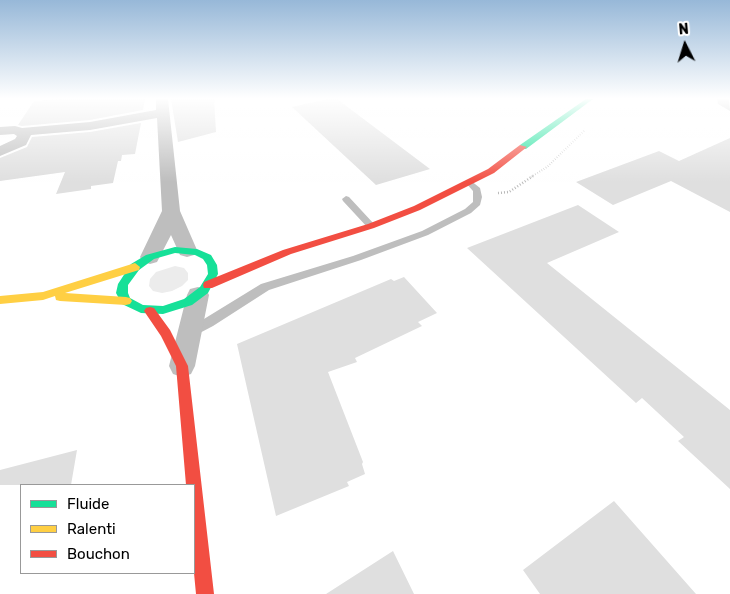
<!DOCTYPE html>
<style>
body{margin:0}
#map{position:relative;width:730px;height:594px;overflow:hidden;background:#fff;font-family:Rubik,sans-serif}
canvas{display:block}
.legend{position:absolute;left:20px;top:484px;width:175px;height:90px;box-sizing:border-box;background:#fff;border:1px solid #999;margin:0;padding:6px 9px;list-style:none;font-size:15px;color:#000}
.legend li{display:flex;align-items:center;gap:10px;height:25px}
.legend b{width:25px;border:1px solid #999}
.north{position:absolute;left:660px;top:20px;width:50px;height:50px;-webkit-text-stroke:4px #fff;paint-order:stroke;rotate:355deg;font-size:14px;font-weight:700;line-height:20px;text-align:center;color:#000}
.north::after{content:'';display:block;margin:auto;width:18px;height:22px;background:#000;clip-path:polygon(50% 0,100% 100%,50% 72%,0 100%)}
</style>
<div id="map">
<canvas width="730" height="594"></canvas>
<ul class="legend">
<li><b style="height:6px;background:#16e098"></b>Fluide</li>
<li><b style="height:6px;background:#ffcf43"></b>Ralenti</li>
<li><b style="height:6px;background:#f24e42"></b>Bouchon</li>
</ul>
<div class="north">N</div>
</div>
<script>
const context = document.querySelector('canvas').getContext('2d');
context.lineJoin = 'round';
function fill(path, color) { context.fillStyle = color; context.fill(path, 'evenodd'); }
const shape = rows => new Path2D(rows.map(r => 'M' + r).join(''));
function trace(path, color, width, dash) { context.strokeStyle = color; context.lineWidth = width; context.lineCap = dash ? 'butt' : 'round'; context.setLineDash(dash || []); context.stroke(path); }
fill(shape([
 [175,266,184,268,188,273,188,280,182,286,172,291,162,293,153,291,149,286,150,279,156,272]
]), '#ececec');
fill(shape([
 [61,99,145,99,143,110,90,120,22,126,18,125,34,101],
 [171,99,214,99,216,132,178,142],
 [328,99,337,99,430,169,376,185,292,107],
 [141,123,135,154,122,155,121,161,118,161,113,183,91,186,91,189,56,194,65,172,0,181,0,158,27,147,32,137,90,132],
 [730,138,730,212,671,181,613,205,576,182,659,151,679,161],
 [578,205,619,232,547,263,730,410,730,489,678,441,684,437,642,398,636,403,467,248],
 [404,277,437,313,418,322,422,326,355,358,357,362,328,372,363,462,362,464,365,474,347,482,349,486,276,516,237,344,391,279,394,281],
 [77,450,71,485,0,485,0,470],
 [614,501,696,594,540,594,523,570],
 [393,551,414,594,326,594]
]), '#dfdfdf');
trace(shape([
 [531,177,547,167,584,131]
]), '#b9b9b9', 2, [0.5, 2]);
trace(shape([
 [498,193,509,192,533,176]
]), '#b9b9b9', 2.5, [1, 2]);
fill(shape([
 [470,180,480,188,482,197,480,205,471,213,428,235,361,260,269,290,213,326,194,336,190,338,186,336,184,333,186,330,261,284,353,256,422,231,465,209,473,202,473,191,466,183,470,180],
 [346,196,349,197,374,224,374,228,368,228,343,201,342,199,346,196]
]), '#bebebe');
fill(shape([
 [156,99,168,99,180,211,197,250,194,255,187,257,180,255,171,235,157,262,150,264,143,262,140,257,162,211,157,118,90,130,31,135,26,145,0,156,0,146,15,139,17,136,14,134,0,135,0,127,15,126,22,128,90,122,156,110,156,99],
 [717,99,729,99,730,111,718,104,717,99],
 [198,287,206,289,209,295,195,366,191,374,182,377,173,374,169,366,187,295,190,289,198,287]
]), '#bebebe');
fill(shape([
 [586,99,593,99,526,149,520,149,520,145,586,99],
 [175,247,197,249,211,255,217,265,218,274,208,293,192,305,163,314,141,313,122,304,116,293,118,284,131,264,146,255,175,247],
 [175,253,195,255,203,259,207,265,208,274,200,287,184,299,163,306,143,305,130,298,128,293,128,285,139,270,154,259,175,253]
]), '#16e098');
fill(shape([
 [135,263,140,267,139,270,65,293,126,297,130,298,132,301,130,304,126,305,60,301,56,300,55,296,43,300,0,304,0,296,43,292,135,263]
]), '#ffcf43');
fill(shape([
 [520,145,527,147,494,173,420,210,374,228,291,254,212,288,204,288,203,285,204,282,283,250,368,224,414,206,488,169,520,145],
 [150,307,154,308,170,330,188,366,214,594,196,594,194,573,194,485,186,485,176,366,161,336,144,311,146,308,150,307]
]), '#f24e42');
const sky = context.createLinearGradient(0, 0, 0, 182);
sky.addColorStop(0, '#97b8d8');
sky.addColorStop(0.54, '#fff');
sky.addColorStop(1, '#ffffff00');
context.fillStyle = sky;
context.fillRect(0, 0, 730, 182);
</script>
